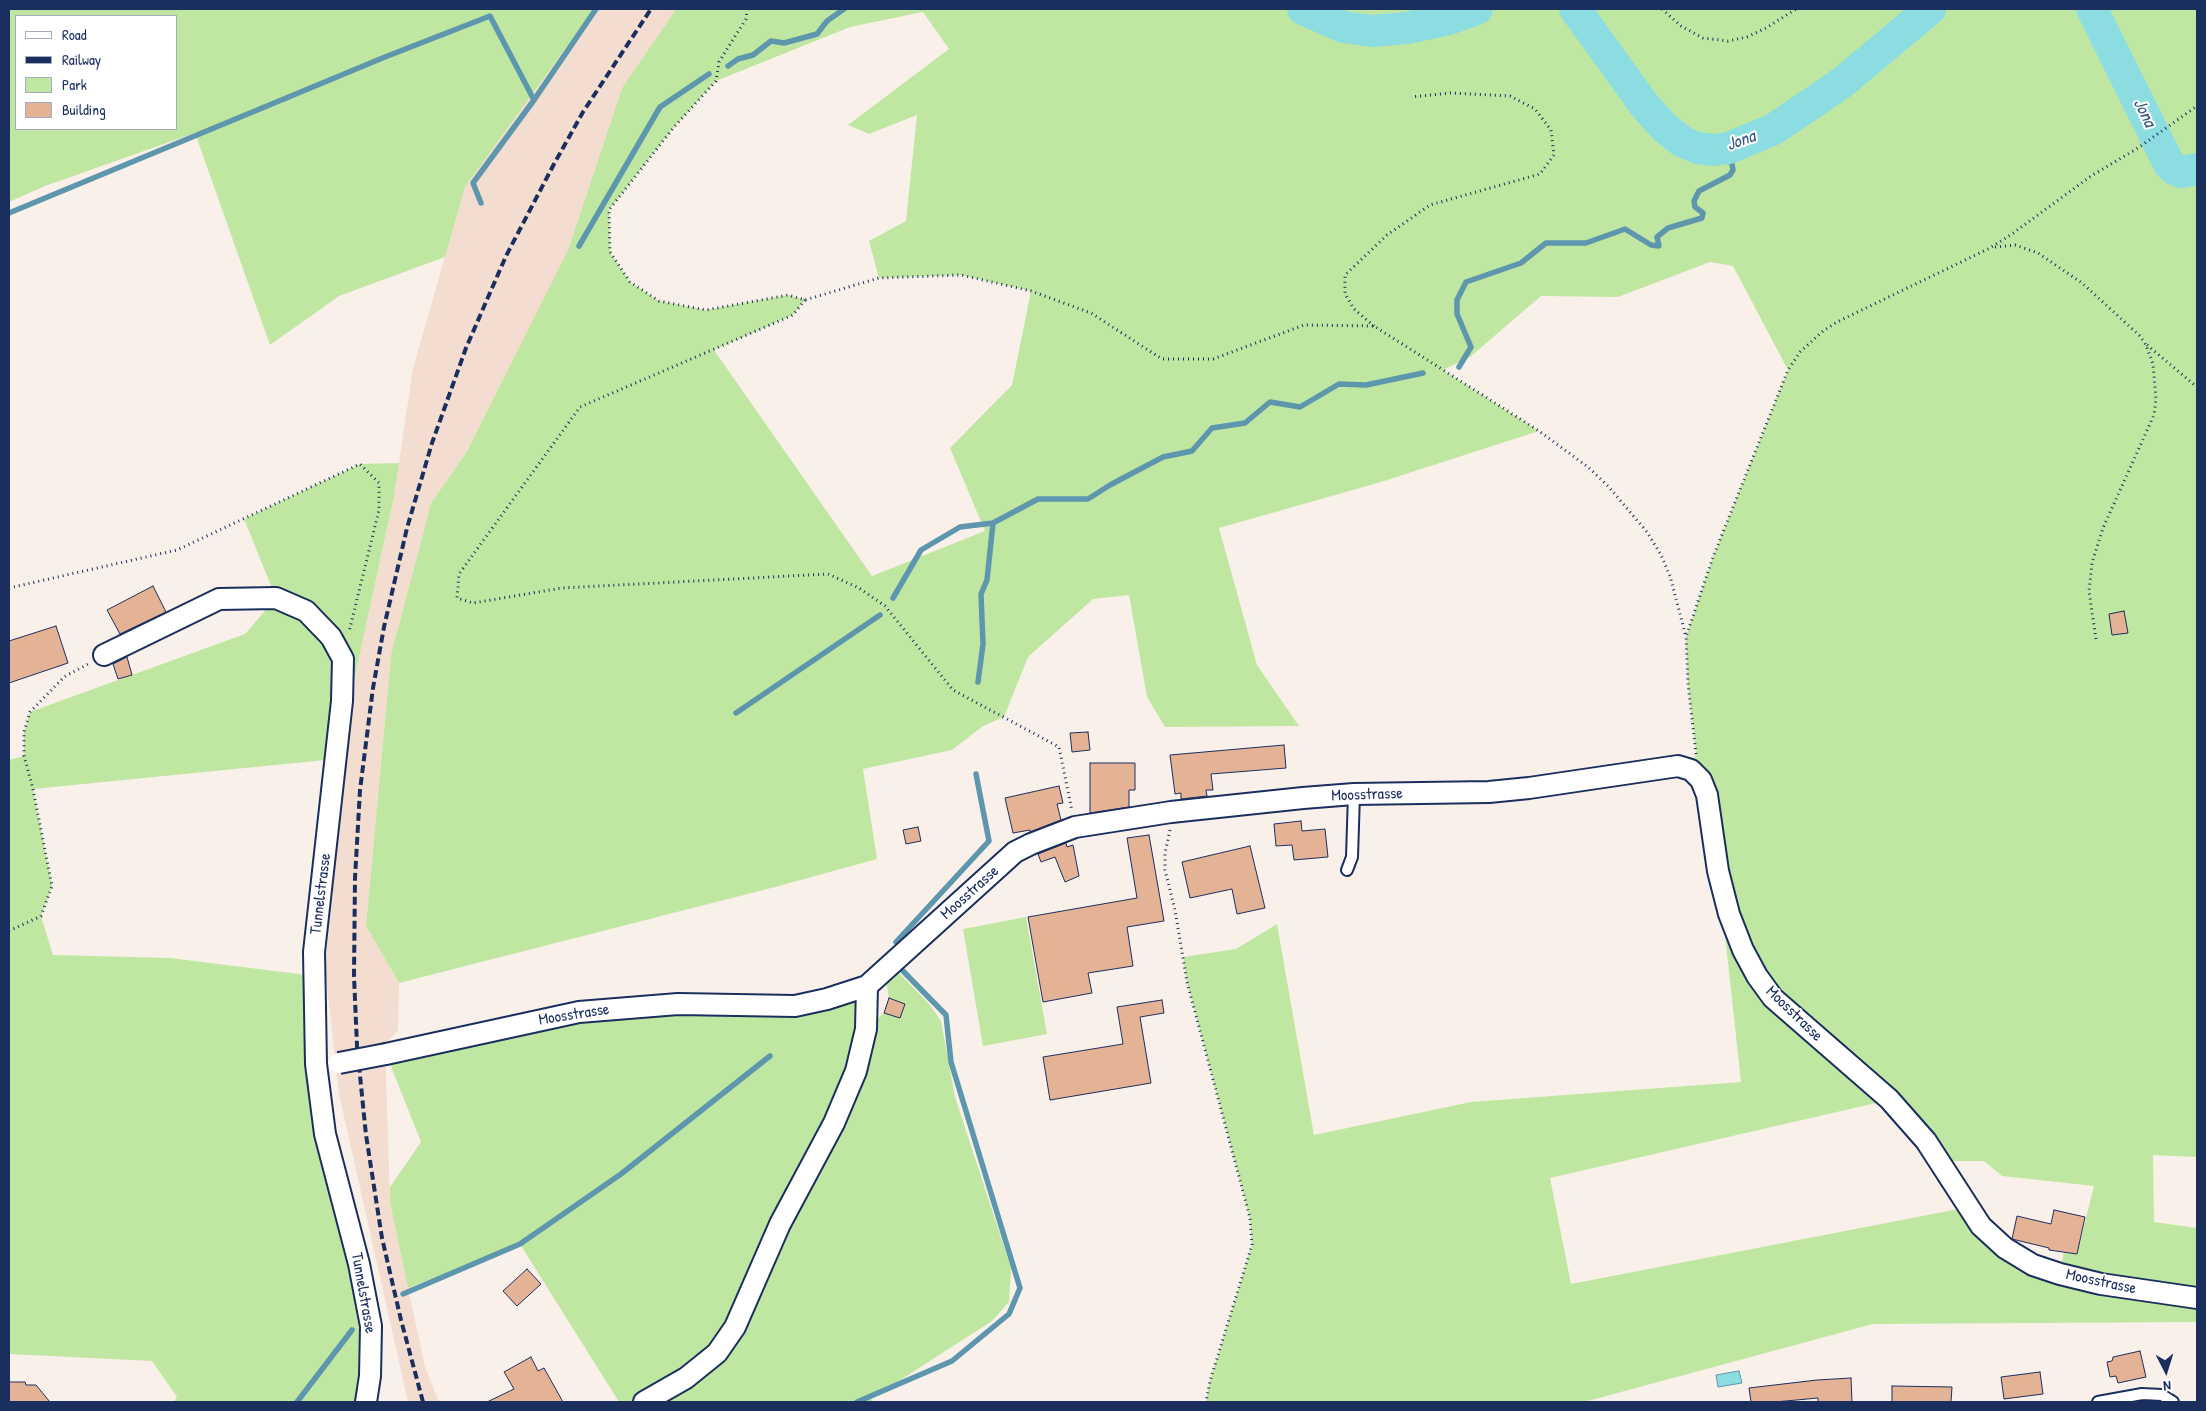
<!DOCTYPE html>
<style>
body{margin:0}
#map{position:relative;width:2206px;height:1411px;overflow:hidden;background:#faf0ea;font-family:"Patrick Hand",sans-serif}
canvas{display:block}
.frame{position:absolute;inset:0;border:10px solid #1b2f5e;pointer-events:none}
.legend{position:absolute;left:15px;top:15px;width:162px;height:115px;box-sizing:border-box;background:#fff;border:1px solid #a4acbf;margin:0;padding:6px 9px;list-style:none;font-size:15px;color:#1b2f5e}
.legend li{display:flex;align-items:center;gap:10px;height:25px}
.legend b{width:25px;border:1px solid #a4acbf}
.north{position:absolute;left:2141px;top:1346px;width:50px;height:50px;-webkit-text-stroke:4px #fff;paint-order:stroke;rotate:175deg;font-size:14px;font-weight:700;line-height:20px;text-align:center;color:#1b2f5e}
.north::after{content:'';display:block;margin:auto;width:18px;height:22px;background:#1b2f5e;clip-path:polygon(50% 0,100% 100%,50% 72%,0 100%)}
</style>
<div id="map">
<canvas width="2206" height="1411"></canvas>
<div class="frame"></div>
<ul class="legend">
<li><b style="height:6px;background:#fff"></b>Road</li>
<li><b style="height:6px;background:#1b2f5e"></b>Railway</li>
<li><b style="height:14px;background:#c0e7a2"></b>Park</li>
<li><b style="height:14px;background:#e4b295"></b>Building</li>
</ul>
<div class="north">N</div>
</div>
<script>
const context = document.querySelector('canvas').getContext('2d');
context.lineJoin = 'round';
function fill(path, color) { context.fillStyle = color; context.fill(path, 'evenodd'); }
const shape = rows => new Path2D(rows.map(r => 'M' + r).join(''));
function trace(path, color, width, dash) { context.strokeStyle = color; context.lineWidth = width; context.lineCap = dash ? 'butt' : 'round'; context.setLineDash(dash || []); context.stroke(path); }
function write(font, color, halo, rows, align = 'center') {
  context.font = font + ' "Patrick Hand",sans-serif'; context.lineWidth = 4; context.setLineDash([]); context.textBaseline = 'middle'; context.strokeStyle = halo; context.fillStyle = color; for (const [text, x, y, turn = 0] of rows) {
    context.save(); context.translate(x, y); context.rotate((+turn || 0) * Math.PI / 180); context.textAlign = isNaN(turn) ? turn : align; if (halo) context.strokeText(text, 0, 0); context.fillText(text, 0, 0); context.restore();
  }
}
fill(shape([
 [594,9,676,9,622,88,568,250,466,453,431,503,391,655,366,926,399,983,398,1030,385,1044,390,1203,425,1367,439,1402,408,1402,339,1094,325,968,353,686,394,496,413,368,465,187]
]), '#f3ddd0');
fill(shape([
 [9,9,594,9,465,187,445,257,339,296,270,345,195,133,45,186,9,202],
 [16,16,176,16,176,129,16,129],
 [676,9,2197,9,2197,1157,2153,1155,2154,1222,2197,1228,2197,1322,1873,1324,1584,1402,1206,1402,1210,1381,1252,1245,1250,1218,1187,982,1183,957,1236,949,1277,924,1314,1135,1471,1102,1741,1082,1718,871,1691,770,1696,753,1688,684,1686,637,1713,557,1788,370,1733,266,1710,262,1618,297,1541,296,1470,357,1443,370,1539,431,1381,482,1219,528,1257,665,1299,726,1165,727,1147,697,1129,595,1093,599,1028,657,1004,717,983,726,952,750,863,769,877,859,775,887,399,983,366,926,391,655,431,503,466,453,568,250,622,88],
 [923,12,949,49,848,125,869,134,917,115,906,221,869,241,879,278,961,275,1031,291,1012,385,950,448,985,531,872,576,714,350,793,315,805,300,788,295,706,310,659,301,630,282,610,252,609,210,674,127,716,81,850,27],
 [1889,1100,1941,1161,1984,1161,2002,1176,2094,1186,2077,1254,2064,1251,2060,1274,1981,1226,1969,1207,1571,1284,1550,1178],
 [399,463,394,496,353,686,346,758,33,789,52,886,41,916,53,955,170,958,315,976,316,1064,371,1326,366,1402,174,1402,177,1397,152,1361,9,1354,9,760,24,756,24,732,30,712,245,634,276,598,244,519,360,464],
 [1026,917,1047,1034,983,1046,963,929],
 [898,972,930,1005,941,1021,955,1097,1011,1268,1009,1302,992,1321,871,1399,873,1402,619,1402,520,1244,408,1288,390,1203,390,1187,421,1142,386,1054,579,1012,795,1006,867,986,866,1029,884,1013,889,998,886,981]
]), '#c0e7a2');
const water = shape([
 [1739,1371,1742,1383,1718,1387,1716,1375,1739,1371]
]);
fill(water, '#8bdde2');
trace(water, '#5e97ad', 1);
trace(shape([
 [728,66,738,59,753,55,771,41,784,43,817,34,827,21,844,9],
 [481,203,473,183,534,100,596,9],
 [9,213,385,57,490,16,534,100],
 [579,246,660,107,709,74],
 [1459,367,1471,347,1457,314,1457,300,1466,282,1521,263,1546,243,1586,243,1625,229,1651,245,1659,246,1657,237,1668,228,1702,218,1703,213,1695,207,1694,201,1699,191,1730,175,1733,170,1729,148],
 [893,598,921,550,960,527,993,523],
 [978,682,983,644,981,594,987,580,993,523,1038,499,1088,499,1110,485,1163,457,1192,451,1212,428,1245,423,1270,402,1300,407,1339,384,1366,385,1423,373],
 [736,713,880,615],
 [896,942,989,841,976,774],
 [403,1294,520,1244,621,1174,770,1056],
 [297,1402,352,1330],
 [857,1402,952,1361,1009,1314,1020,1288,951,1062,946,1015,903,971]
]), '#5e97ad', 5.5);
trace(shape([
 [1303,9,1344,27,1372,31,1407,28,1449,19,1477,9],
 [1575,9,1645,106,1665,128,1683,142,1698,148,1714,150,1729,148,1774,129,1843,82,1930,9],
 [2092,9,2169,164,2174,169,2181,172,2197,169]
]), '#8bdde2', 32);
const building = shape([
 [153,586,166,612,120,634,107,610,153,586],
 [2124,611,2128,633,2112,635,2109,614,2124,611],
 [56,626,68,663,9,683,9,641,56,626],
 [127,657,132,675,118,679,113,664,127,657],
 [1088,732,1090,750,1072,752,1070,733,1088,732],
 [1284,745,1286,768,1211,774,1213,790,1206,790,1207,796,1181,799,1181,793,1175,794,1170,755,1284,745],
 [1090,763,1135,763,1135,790,1129,790,1129,807,1090,813,1090,763],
 [1059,786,1063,803,1057,804,1061,820,1030,832,1030,830,1013,833,1005,798,1059,786],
 [1301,821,1302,831,1325,829,1328,857,1294,860,1292,845,1276,846,1274,824,1301,821],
 [918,827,921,841,906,844,903,830,918,827],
 [1149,835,1164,921,1127,927,1133,966,1088,973,1092,993,1043,1002,1028,917,1137,898,1127,838,1149,835],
 [1066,843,1067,847,1073,845,1079,876,1065,882,1055,857,1041,862,1038,854,1066,843],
 [1250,846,1265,908,1237,914,1232,889,1190,898,1182,862,1250,846],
 [889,998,905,1004,900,1018,884,1013,889,998],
 [1162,1000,1164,1013,1140,1017,1151,1083,1050,1100,1043,1057,1123,1044,1117,1007,1162,1000],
 [2054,1210,2085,1217,2077,1254,2049,1250,2049,1248,2012,1239,2017,1216,2051,1224,2054,1210],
 [527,1269,541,1284,517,1306,503,1291,527,1269],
 [2140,1351,2146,1377,2118,1383,2116,1376,2110,1377,2107,1362,2112,1361,2113,1357,2140,1351],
 [531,1357,538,1371,544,1368,563,1402,487,1402,514,1389,504,1372,531,1357],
 [2040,1372,2043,1394,2004,1399,2001,1377,2040,1372],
 [1851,1378,1852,1402,1818,1402,1818,1398,1775,1402,1751,1402,1749,1388,1817,1380,1851,1378],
 [9,1382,25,1382,26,1385,36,1385,50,1402,9,1402,9,1382],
 [1892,1386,1952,1387,1951,1402,1892,1402,1892,1386]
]);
fill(building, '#e4b295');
trace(building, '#1b2f5e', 1);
const service = shape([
 [1347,870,1352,857,1354,794],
 [2098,1402,2142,1394,2162,1395,2173,1402]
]);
const minor = shape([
 [104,655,219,599,276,598,306,611,331,637,343,659,342,701,314,952,316,1064,325,1134,359,1264,371,1326,370,1376,366,1402],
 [386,1054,579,1012,678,1004,795,1006,827,999,867,986,1015,852,1031,844,1075,827,1171,812,1303,798,1354,794,1489,792,1529,788,1678,766,1691,770,1701,780,1707,795,1718,871,1729,914,1743,950,1757,976,1773,998,1889,1099,1926,1141,1981,1226,2005,1248,2033,1265,2060,1274,2101,1284,2197,1298],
 [644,1402,686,1378,717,1353,735,1327,780,1224,834,1123,856,1071,866,1029,867,986]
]);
trace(service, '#1b2f5e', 14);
trace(minor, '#1b2f5e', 24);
trace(shape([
 [747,9,746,19,719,62,716,81,674,127,609,210,610,252,630,282,659,301,706,310,788,295,805,300,879,278,961,275,1031,291,1091,313,1162,359,1213,359,1304,325,1374,326,1539,431,1588,467,1608,486,1647,532,1661,555,1670,576,1686,637],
 [1662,9,1681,26,1703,38,1728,41,1747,37,1766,28,1796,9],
 [1995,247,2015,245,2038,253,2082,283,2140,336,2146,345,2153,364,2156,399,2154,415,2103,528,2092,563,2089,591,2096,639],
 [805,300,793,315,580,407,459,574,457,598,473,603,562,588,828,574,859,588,885,606,953,690,1059,747,1072,811],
 [1374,326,1354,309,1345,294,1345,275,1387,235,1430,205,1540,174,1554,155,1551,130,1535,109,1510,96,1450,93,1411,97],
 [2147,345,2197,387],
 [9,588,177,550,360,464,379,483,379,510,349,632],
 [1696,754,1688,684,1686,637,1713,557,1788,370,1800,352,1823,331,1837,322,1990,248,2012,234,2091,176,2138,148,2197,106],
 [1170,830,1165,853,1165,870,1175,910,1187,982,1250,1218,1252,1245,1210,1381,1206,1402],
 [9,931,41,916,52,886,33,789,24,756,24,732,30,712,64,677,90,663]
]), '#1b2f5e', 3, [1, 4]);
trace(service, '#fff', 10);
trace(minor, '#fff', 20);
trace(shape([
 [423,1402,401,1320,382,1238,366,1135,357,1046,354,976,355,878,360,790,373,688,384,627,407,528,432,443,466,348,506,256,554,164,583,112,651,9]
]), '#1b2f5e', 4, [8, 4]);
const minorBridge = shape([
 [339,1063,386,1054]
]);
trace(minorBridge, '#1b2f5e', 24, []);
trace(minorBridge, '#fff', 20);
write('16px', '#1b2f5e', '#fff', [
 ["Moosstrasse",1367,795,-2],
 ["Moosstrasse",970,893,-42],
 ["Tunnelstrasse",321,894,-83],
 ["Moosstrasse",1794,1014,44],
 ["Moosstrasse",574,1015,-9],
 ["Moosstrasse",2101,1282,12],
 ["Tunnelstrasse",363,1293,80]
]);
write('italic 18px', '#375a7f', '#fff', [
 ["Jona",2144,113,64],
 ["Jona",1741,141,-20]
]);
</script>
